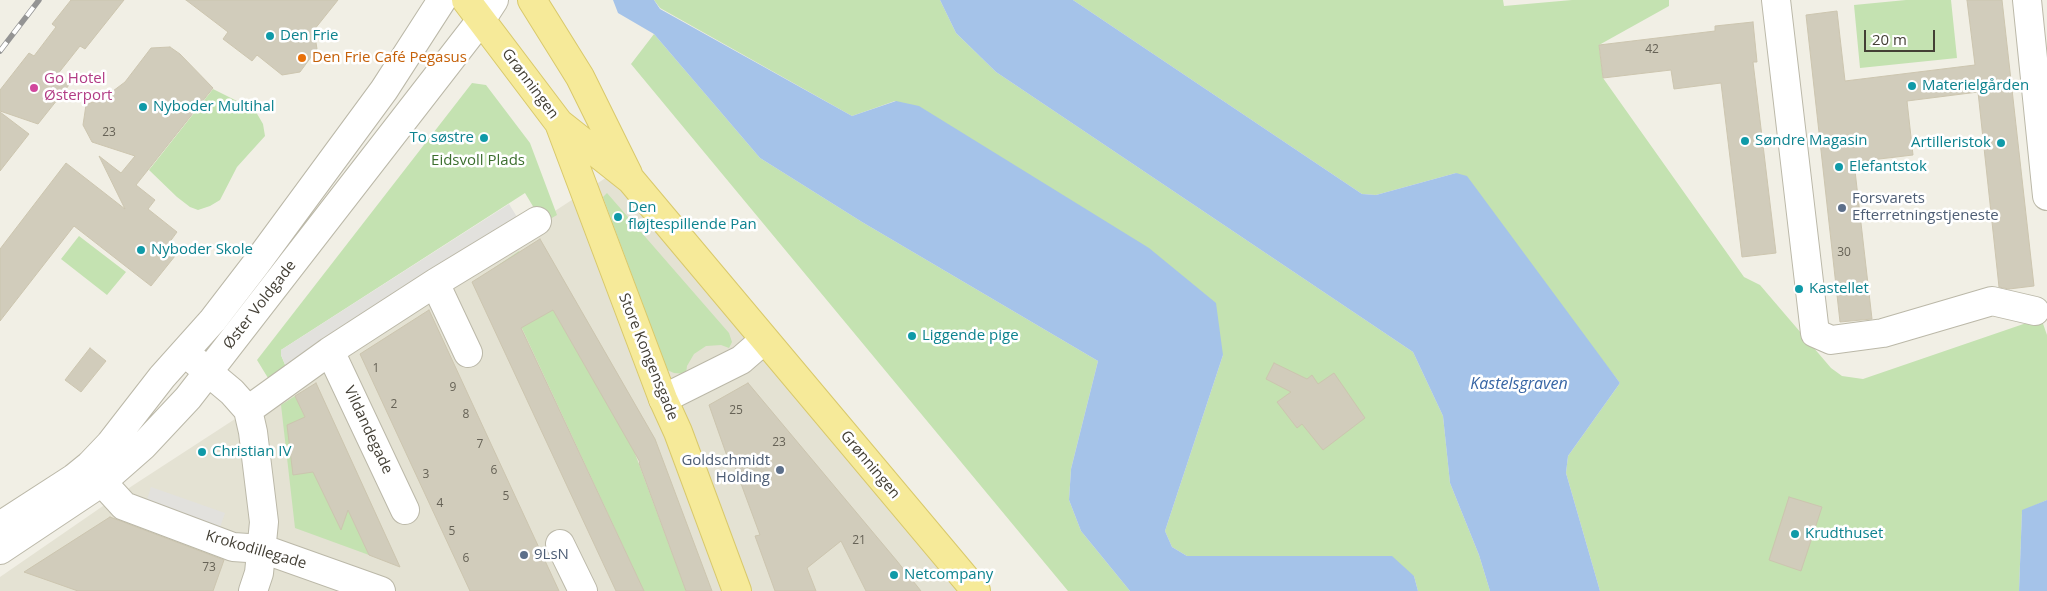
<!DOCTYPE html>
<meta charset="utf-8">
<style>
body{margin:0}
#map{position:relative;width:2047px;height:591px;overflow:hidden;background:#f1efe5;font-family:"Open Sans",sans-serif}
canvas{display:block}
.scale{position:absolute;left:1864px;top:30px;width:71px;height:22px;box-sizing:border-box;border:2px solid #433f35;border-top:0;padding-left:6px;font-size:15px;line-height:18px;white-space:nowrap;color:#433f35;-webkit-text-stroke:4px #fff;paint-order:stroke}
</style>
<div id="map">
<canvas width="2047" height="591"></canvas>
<div class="scale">20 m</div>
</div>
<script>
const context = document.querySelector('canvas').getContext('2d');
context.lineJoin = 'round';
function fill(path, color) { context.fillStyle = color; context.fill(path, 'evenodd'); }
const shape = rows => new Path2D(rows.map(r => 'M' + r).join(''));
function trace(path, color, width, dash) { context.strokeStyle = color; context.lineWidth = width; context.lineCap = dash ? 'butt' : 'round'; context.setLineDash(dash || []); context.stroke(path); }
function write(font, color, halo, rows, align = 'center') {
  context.font = font + ' "Open Sans",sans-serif'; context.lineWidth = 5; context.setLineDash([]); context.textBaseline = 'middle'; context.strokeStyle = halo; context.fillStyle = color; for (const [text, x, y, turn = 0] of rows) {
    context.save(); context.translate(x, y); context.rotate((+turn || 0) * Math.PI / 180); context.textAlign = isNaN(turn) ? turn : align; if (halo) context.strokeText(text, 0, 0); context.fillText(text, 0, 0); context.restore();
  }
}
fill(shape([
 [621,168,976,591,0,591,0,577,132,486]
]), '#e4e2d3');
fill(shape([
 [654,0,940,0,956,33,996,72,1413,352,1443,416,1450,483,1479,555,1490,591,1418,591,1414,576,1187,556,1172,547,1165,531,1223,355,895,101,852,116,660,8],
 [1073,0,1503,0,1504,6,1572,0,1669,0,1669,6,1599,45,1603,78,1744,277,1760,285,1831,368,1842,376,1863,379,2041,318,2047,335,2047,500,2022,511,2019,591,1600,591,1566,473,1568,456,1620,383,1456,173,1376,195,1362,194],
 [1906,0,1951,0,1957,58,1860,68,1854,5],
 [654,34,760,158,862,222,1098,361,1071,469,1069,500,1081,531,1130,591,1068,591,631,64],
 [472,83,486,85,530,143,557,215,543,223,525,193,281,350,281,355,286,367,268,378,257,360],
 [213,89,249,107,256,112,263,124,265,136,237,167,220,200,210,206,198,210,190,207,177,197,149,170],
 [607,193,729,333,732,342,729,348,721,345,706,346,694,354,687,366,686,374,674,373,667,370,603,197],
 [79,236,126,272,107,295,61,259],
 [519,251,634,451,686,591,644,591,494,268],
 [295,396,369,555,295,528,281,405]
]), '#c4e2b1');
fill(shape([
 [509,204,517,217,286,367,281,355,281,350],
 [151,487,225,513,219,530,146,503]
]), '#e2e1dd');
fill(shape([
 [613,0,654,0,660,9,852,116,896,101,919,106,1149,248,1216,303,1223,355,1165,531,1172,547,1187,556,1392,556,1414,576,1418,591,1130,591,1081,531,1069,500,1071,469,1098,361,862,222,760,158,654,34,618,13],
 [940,0,1073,0,1362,194,1376,195,1456,173,1467,176,1620,383,1568,456,1566,473,1600,591,1490,591,1479,555,1450,483,1443,416,1413,352,996,72,956,33],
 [2047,500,2047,591,2019,591,2022,510]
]), '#a5c3e9');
const building = shape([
 [71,0,124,0,85,49,80,46,57,75,69,85,38,124,0,111,0,90,29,53,34,56,56,27,52,24,71,0],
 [186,0,338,0,314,30,317,49,300,72,282,75,257,55,252,61,223,39,228,32,186,0],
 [1967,0,2002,0,2034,286,2009,289,1999,287,1978,92,1907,101,1913,155,1854,162,1872,319,1840,322,1806,15,1837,11,1845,81,1975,65,1967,0],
 [1753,22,1757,62,1753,62,1776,253,1742,257,1721,83,1674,89,1671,70,1603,78,1599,45,1715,31,1715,26,1753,22],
 [170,47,180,54,213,88,136,185,155,200,148,209,177,232,169,243,179,251,151,286,74,226,0,321,0,249,66,163,125,209,99,156,121,173,135,156,92,142,83,125,86,105,105,97,125,82,151,48,170,47],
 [0,112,29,134,0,171,0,112],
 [540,239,655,439,712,591,686,591,639,463,640,462,553,310,521,328,644,591,616,591,472,282,540,239],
 [429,310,559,591,470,591,360,354,429,310],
 [90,348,106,361,81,392,65,380,90,348],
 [1274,363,1307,379,1312,375,1318,384,1334,373,1365,418,1323,450,1302,424,1297,428,1277,402,1291,392,1266,379,1274,363],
 [316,383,400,567,369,555,348,510,341,530,313,472,293,475,287,425,305,417,295,396,316,383],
 [748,383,897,561,921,591,866,591,841,541,807,568,816,591,775,591,755,536,760,535,730,454,727,456,709,405,748,383],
 [1789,497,1822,507,1801,571,1769,560,1789,497],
 [110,517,224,560,213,591,78,591,24,572,110,517]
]);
fill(building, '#d1ccbb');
trace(building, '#ccc5af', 1);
const minor = shape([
 [1776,0,1815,333,1831,340,1883,333,1992,301,2035,311],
 [2027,0,2047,196],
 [435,283,468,353],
 [330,351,405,510],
 [195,361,232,392,248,410,253,432,264,522,259,573,253,591],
 [663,399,741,360,764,340],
 [248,410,330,351,435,283,537,221],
 [91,467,102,482,124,506,233,547,263,549,381,591],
 [0,526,74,478,90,465,110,444,162,377,213,320,256,264,384,90,442,0],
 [560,544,583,591],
 [0,550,102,482,143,446,188,398,481,20,494,0]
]);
const major = shape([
 [466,0,559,123,631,180,976,591],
 [532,0,580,77,628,174],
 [559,123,663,399,678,432,737,591]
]);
trace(minor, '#bbb8a8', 30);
trace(major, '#d9c96b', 30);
trace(minor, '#fff', 28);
trace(major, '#f6ea99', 28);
const rail = shape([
 [0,51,39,0]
]);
trace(rail, '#949494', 5.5);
trace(rail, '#fff', 4, [11]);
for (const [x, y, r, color] of [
 [270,36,5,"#0f9aa8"],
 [302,58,5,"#e8710a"],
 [1912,86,5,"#0f9aa8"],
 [34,88,5,"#d1479c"],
 [143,107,5,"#0f9aa8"],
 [484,138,5,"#0f9aa8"],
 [1745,141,5,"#0f9aa8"],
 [2001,143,5,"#0f9aa8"],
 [1839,167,5,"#0f9aa8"],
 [1842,208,5,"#5c6f8a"],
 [618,217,5,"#0f9aa8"],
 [141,250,5,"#0f9aa8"],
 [1799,289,5,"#0f9aa8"],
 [912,336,5,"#0f9aa8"],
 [202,452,5,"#0f9aa8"],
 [780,470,5,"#5c6f8a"],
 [1795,534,5,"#0f9aa8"],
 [524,555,5,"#5c6f8a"],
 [894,575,5,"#0f9aa8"]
]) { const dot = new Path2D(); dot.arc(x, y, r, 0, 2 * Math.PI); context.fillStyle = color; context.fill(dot); trace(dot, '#fff', 2); }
write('12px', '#666256', null, [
 ["42",1652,50],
 ["23",109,133],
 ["30",1844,253],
 ["1",376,369],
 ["9",453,388],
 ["2",394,405],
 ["25",736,411],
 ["8",466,415],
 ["23",779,443],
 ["7",480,445],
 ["6",494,471],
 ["3",426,475],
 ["5",506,497],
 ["4",440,504],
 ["5",452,532],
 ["21",859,541],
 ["6",466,559],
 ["73",209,568]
]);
write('15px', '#0d838f', '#fff', [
 ["Den Frie",280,36],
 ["Materielgården",1922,86],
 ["Nyboder Multihal",153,107],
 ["To søstre",474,138,"right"],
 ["Søndre Magasin",1755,141],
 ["Artilleristok",1991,143,"right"],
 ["Elefantstok",1849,167],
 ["Den",628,208],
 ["fløjtespillende Pan",628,225],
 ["Nyboder Skole",151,250],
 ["Kastellet",1809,289],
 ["Liggende pige",922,336],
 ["Christian IV",212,452],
 ["Krudthuset",1805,534],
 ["Netcompany",904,575]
], 'left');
write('15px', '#c56008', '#fff', [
 ["Den Frie Café Pegasus",312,58]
], 'left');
write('15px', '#b23c85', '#fff', [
 ["Go Hotel",44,79],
 ["Østerport",44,96]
], 'left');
write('15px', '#433f35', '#fff', [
 ["Grønningen",530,84,53],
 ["Øster Voldgade",260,305,-52],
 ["Store Kongensgade",648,357,68],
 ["Vildandegade",368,430,65],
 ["Grønningen",870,465,50],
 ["Krokodillegade",256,550,16]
]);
write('15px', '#3c6f2e', '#fff', [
 ["Eidsvoll Plads",478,161]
]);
write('15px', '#4e5e75', '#fff', [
 ["Forsvarets",1852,199],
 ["Efterretningstjeneste",1852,216],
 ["Goldschmidt",770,461,"right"],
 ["Holding",770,478,"right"],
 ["9LsN",534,555]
], 'left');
write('italic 16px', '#3866a5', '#fff', [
 ["Kastelsgraven",1519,384]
]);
</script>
